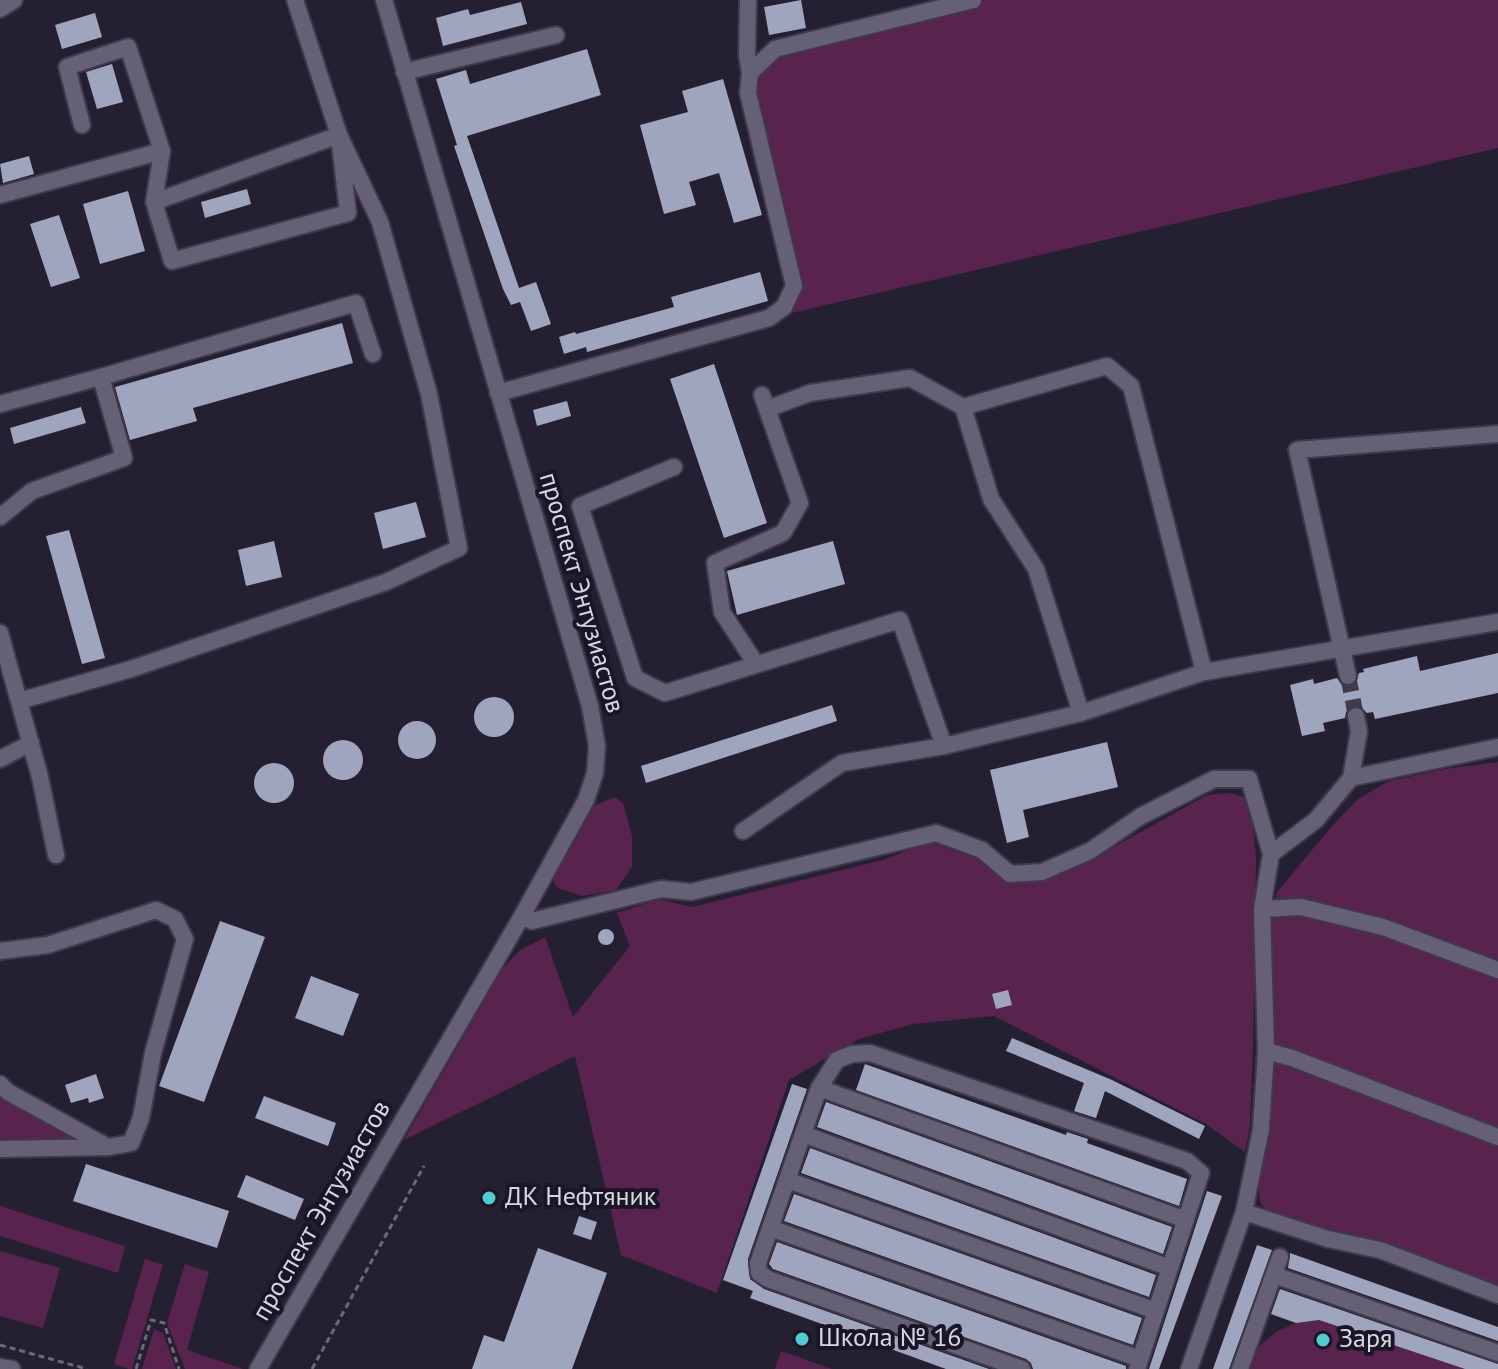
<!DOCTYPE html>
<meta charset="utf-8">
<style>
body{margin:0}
canvas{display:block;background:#251f32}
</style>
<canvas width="1498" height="1369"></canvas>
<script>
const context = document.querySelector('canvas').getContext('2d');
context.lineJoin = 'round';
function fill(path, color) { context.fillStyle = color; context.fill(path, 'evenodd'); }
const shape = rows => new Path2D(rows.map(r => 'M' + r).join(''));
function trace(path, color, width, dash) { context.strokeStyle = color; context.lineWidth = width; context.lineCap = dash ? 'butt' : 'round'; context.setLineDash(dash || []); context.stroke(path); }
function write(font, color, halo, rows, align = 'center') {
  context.font = font + ' "PT Sans",sans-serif'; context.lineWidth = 8; context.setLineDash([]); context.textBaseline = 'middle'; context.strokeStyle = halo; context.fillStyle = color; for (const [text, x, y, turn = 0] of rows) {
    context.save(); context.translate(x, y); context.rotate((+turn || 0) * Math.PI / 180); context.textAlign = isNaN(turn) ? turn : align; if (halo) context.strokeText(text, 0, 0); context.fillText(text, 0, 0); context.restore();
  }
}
fill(shape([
 [985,0,1498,0,1498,148,792,313,800,292,756,95,761,70,783,52],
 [1498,762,1498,1290,1271,1215,1260,1202,1257,1181,1268,1132,1274,1059,1271,927,1277,892,1332,826,1358,799,1389,781,1445,769],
 [1230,793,1244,797,1252,817,1256,857,1253,1047,1250,1126,1245,1152,1206,1124,994,1016,913,1024,859,1039,789,1080,717,1293,621,1255,575,1056,404,1140,503,968,519,951,545,937,573,1017,630,946,617,913,659,899,692,907,883,860,930,842,977,859,1009,883,1044,878,1094,858,1207,795],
 [615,797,623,803,632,836,632,867,616,890,582,896,557,888,553,880,594,806],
 [0,1096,6,1100,85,1144,0,1143],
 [0,1206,125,1246,118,1273,0,1236],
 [0,1251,60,1268,43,1328,0,1316],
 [145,1259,163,1265,132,1369,129,1369,114,1364],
 [185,1264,209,1272,187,1350,243,1369,185,1369,167,1323],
 [1319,1320,1465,1369,1244,1369,1257,1348,1276,1332,1296,1323],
 [154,1329,163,1333,176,1369,142,1369],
 [781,1351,832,1369,775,1369]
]), '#58234c');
fill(shape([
 [801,0,806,28,769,35,764,7],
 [521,2,527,24,443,46,436,18,468,9,470,15],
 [95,13,102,37,62,49,55,25],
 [587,49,601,95,467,136,519,288,536,282,551,324,531,331,520,302,511,305,503,289,454,146,457,145,436,79,466,70,470,84],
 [112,64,123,102,97,109,86,72],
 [723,79,762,215,734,223,719,173,689,182,696,205,664,214,640,125,688,112,682,91],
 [29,156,34,174,3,183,0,164],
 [247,189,251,204,205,218,201,202],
 [128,191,145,251,100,264,83,204],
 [59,215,80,278,51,287,30,224],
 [760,272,768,301,587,352,586,347,564,354,559,337,575,332,576,334,674,307,671,297],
 [342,323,353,363,193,408,197,421,130,440,115,387],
 [714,364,767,523,724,538,670,379],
 [567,401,571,416,537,426,533,410],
 [81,407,86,423,14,444,10,428],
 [416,502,426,537,383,549,374,513],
 [69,530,105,658,82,664,46,536],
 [274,541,282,577,246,586,238,550],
 [833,541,845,584,737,615,727,571],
 [1498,653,1498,693,1375,719,1373,712,1367,713,1360,706,1353,705,1346,712,1345,718,1323,723,1325,731,1302,736,1290,685,1313,679,1314,684,1337,678,1341,684,1350,687,1356,683,1359,673,1364,672,1363,669,1417,656,1420,671],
 '474 717a20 20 0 1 1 40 0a20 20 0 1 1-40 0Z',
 [832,705,837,721,646,783,641,766],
 '398 740a19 19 0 1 1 38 0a19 19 0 1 1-38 0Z',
 '323 760a20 20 0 1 1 40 0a20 20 0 1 1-40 0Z',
 [1107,742,1118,787,1023,810,1029,837,1007,843,990,770],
 '254 783a20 20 0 1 1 40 0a20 20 0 1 1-40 0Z',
 [220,921,265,937,204,1102,159,1086],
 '598 937a8 8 0 1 1 16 0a8 8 0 1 1-16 0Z',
 [311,976,359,994,343,1036,295,1018],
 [1008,990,1012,1005,996,1009,992,994],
 [1012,1038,1112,1080,1205,1126,1199,1139,1105,1091,1096,1118,1074,1111,1084,1083,1006,1051],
 [865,1064,1066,1135,1067,1132,1088,1139,1087,1143,1187,1179,1179,1206,856,1090],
 [96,1074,104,1098,89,1103,88,1098,71,1103,65,1085],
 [792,1084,807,1089,748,1259,750,1279,764,1289,989,1369,946,1369,750,1298,753,1291,723,1280],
 [264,1096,336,1123,328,1146,255,1118],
 [826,1102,1172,1227,1163,1254,817,1127],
 [810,1148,1156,1275,1149,1297,801,1173],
 [86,1164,229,1211,217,1248,73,1201],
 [246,1175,304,1199,295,1220,237,1197],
 [1207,1191,1222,1196,1159,1369,1149,1369],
 [794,1194,1142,1318,1133,1345,784,1221],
 [579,1216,597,1222,591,1240,573,1234],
 [777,1242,1126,1366,1126,1369,1033,1369,1031,1363,1026,1359,773,1269,769,1264],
 [1257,1245,1272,1250,1229,1369,1213,1369],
 [538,1248,607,1273,572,1369,472,1369,484,1335,504,1342],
 [1290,1253,1498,1327,1498,1341,1288,1268],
 [1280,1289,1498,1364,1498,1369,1465,1369,1319,1320,1296,1323,1271,1314]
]), '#a0a5be');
trace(shape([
 [1348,676,1356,716]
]), '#403a4d', 16, [16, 8]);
const minor = shape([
 [748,0,747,55,750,73],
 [0,9,14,0],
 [404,72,556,35],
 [162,151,154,202,172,261,348,213,339,135,295,0],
 [0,195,162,151,128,47,67,67,82,125],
 [498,393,769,318,784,307,794,286,748,93,750,73,775,49,973,0],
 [0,404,101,377],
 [767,409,810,393,910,378,963,407],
 [674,467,580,506,635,678,665,693,900,620,944,746],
 [0,517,32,491,124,458,101,377,356,303,373,354],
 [0,633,40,777,56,855],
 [756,664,722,612,715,563,783,533,800,503,762,395],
 [1348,676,1297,450,1498,434],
 [19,701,131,669,386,582,459,548,429,394,380,222,339,135,154,202],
 [1081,713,1204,672],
 [0,759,31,743],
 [1351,778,1498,747],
 [743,831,842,763,944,746,1081,713,1036,569,991,499,963,407,1107,366,1131,386,1204,672,1498,622],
 [1271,854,1316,820,1351,778,1359,731,1356,716],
 [1262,909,1301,907,1383,927,1498,970],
 [522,916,532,921,661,889,691,892,936,833,982,850,1010,874,1042,872,1090,851,1141,816,1214,779,1249,779,1271,854,1262,909,1266,1051,1261,1129,1244,1212,1189,1369],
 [0,951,48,945,156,910,175,919,185,939,153,1053,141,1118,131,1143,109,1147,0,1149],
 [1266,1051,1292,1058,1498,1137],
 [0,1084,8,1092,108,1147],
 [819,1088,1186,1220],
 [803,1134,1170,1268],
 [787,1180,1156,1311],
 [1244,1212,1328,1239,1380,1250,1498,1295],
 [770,1228,1140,1359],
 [1274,1275,1498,1353],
 [0,1367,12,1369],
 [258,1369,522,916,586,800,595,773,597,746,590,706,384,0],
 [1022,1369,768,1279,759,1273,758,1263,819,1088,837,1060,852,1054,870,1053,1187,1161,1201,1173,1137,1369],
 [1240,1369,1280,1257]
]);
trace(minor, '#3f394a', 20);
trace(shape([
 [0,1345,87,1369],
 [136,1369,151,1320,164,1323,179,1369],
 [312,1369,424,1166]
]), '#6e697a', 3, [6, 4]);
trace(minor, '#666077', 16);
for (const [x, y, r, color] of [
 [489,1198,8,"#51ccd2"],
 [802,1339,8,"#51ccd2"],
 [1323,1340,8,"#51ccd2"]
]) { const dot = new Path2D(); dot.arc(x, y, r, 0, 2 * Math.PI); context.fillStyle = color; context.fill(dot); trace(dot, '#1b1528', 3); }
write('26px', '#d9d6e3', '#1b1528', [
 ["проспект Энтузиастов",581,593,74],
 ["проспект Энтузиастов",322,1211,-60]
]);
write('26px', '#d9d6e3', '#1b1528', [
 ["ДК Нефтяник",505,1198],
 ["Школа № 16",818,1339],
 ["Заря",1339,1340]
], 'left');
</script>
